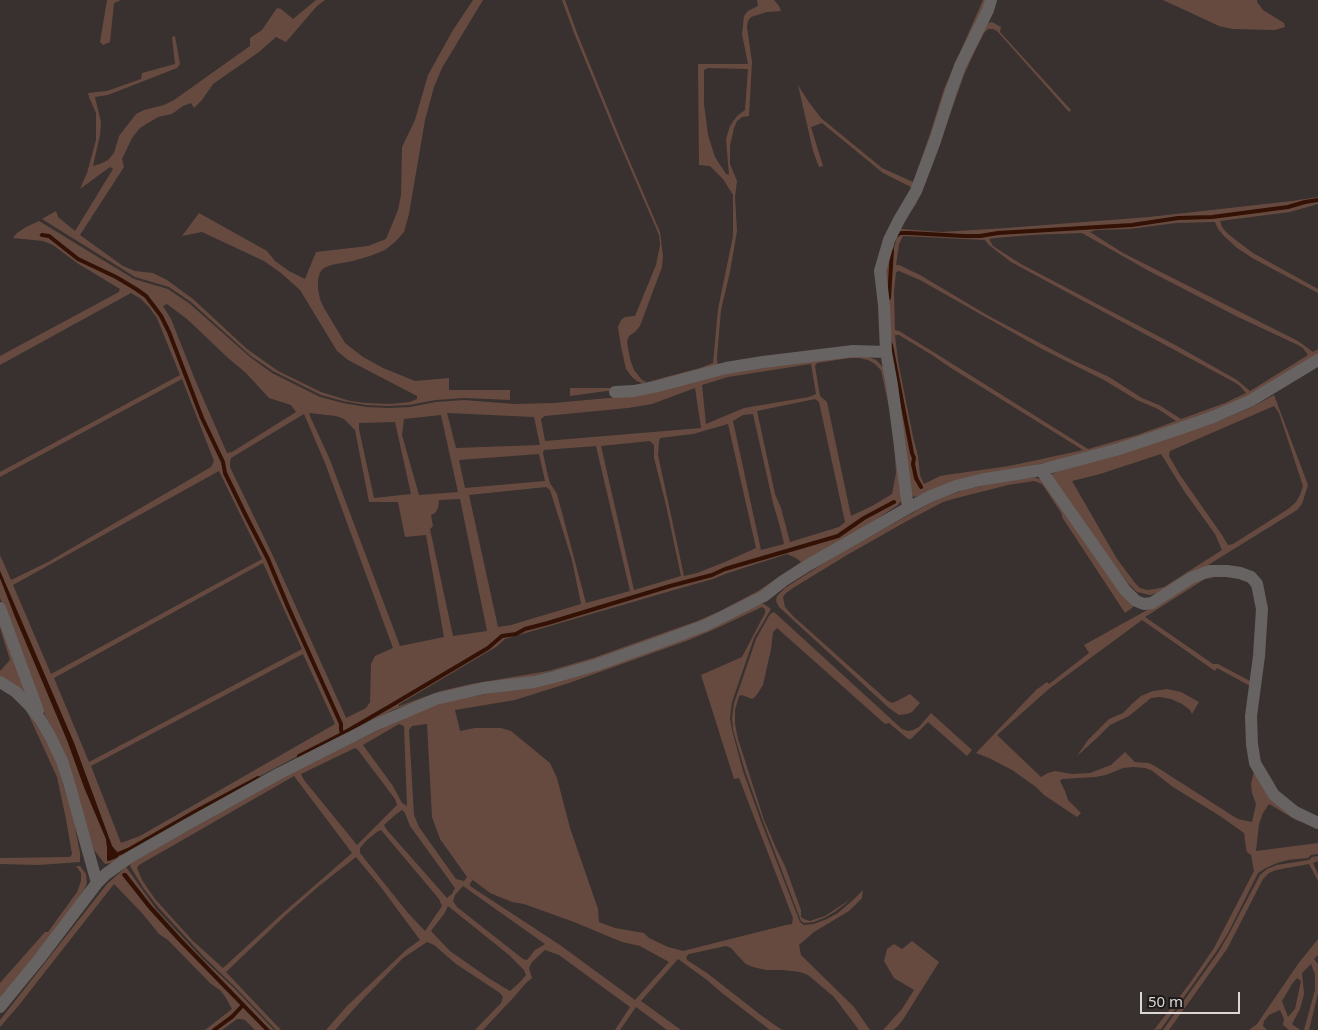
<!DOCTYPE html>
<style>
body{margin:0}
#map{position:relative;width:1318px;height:1030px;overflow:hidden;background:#38312f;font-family:"Noto Sans",sans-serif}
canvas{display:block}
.scale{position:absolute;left:1140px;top:992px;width:100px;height:22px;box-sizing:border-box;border:2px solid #dbd7d5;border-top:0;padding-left:6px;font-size:15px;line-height:18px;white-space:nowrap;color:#dbd7d5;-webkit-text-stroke:4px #1d1a19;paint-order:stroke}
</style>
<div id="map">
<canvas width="1318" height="1030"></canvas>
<div class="scale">50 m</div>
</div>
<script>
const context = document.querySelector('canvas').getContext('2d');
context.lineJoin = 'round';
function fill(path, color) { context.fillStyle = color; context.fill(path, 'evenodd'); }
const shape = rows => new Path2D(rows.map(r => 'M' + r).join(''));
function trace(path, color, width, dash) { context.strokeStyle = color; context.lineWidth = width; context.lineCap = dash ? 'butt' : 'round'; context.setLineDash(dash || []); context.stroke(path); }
fill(shape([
 [107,0,121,0,114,3,110,42,103,45,100,42],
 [316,0,325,0,317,6,286,42,276,37,259,52,213,84,202,100,194,108,191,103,183,106,172,114,158,117,140,128,132,138,122,159,124,167,80,235,123,266,135,271,153,273,167,280,193,299,247,349,264,361,278,371,321,392,350,401,366,403,390,404,410,402,417,399,417,396,348,360,337,351,300,290,281,273,264,261,202,232,182,236,199,213,267,251,275,261,289,271,305,279,316,252,368,246,386,239,398,210,401,195,402,147,415,120,428,75,453,30,473,0,483,0,442,68,434,87,425,120,409,214,404,232,395,242,385,250,370,256,353,261,331,265,324,268,320,272,318,280,318,289,320,299,324,308,345,343,363,357,383,368,415,381,449,378,449,390,510,390,510,400,464,398,436,400,409,405,388,406,366,405,343,401,321,395,273,371,251,356,191,302,169,287,135,277,42,219,56,211,58,217,75,231,113,169,110,167,80,189,87,173,96,140,96,113,89,97,88,93,107,91,141,79,142,73,175,64,172,37,175,36,180,64,177,68,108,95,95,97,101,122,100,135,93,166,100,164,108,160,114,153,119,136,136,114,144,110,164,105,174,100,250,46,250,38,262,30,277,8,281,9,293,19],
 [562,0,565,0,577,33,621,141,660,232,663,256,662,267,640,326,635,332,629,336,627,342,630,359,634,370,642,380,647,382,700,368,713,363,718,309,733,236,733,195,723,179,710,166,699,165,698,64,748,64,742,34,744,16,748,11,758,6,757,0,774,0,779,6,781,11,767,12,751,17,748,21,747,27,752,62,749,116,742,117,737,121,734,128,730,146,730,164,737,181,735,197,737,231,730,272,721,310,717,357,718,368,642,383,637,381,632,377,626,369,621,347,618,327,621,320,625,317,635,316,656,265,660,245,659,235,618,140,574,33],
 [708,68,748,69,745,110,737,116,730,126,726,139,729,175,726,174,715,157,708,135,704,104,704,70],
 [983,0,989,0,913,188,883,173,822,123,811,127,823,166,819,167,813,151,798,85,808,101,821,118,882,168,913,182,930,134,944,89],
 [1163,0,1257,0,1257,2,1263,10,1284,23,1285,27,1275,30,1232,29,1219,26],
 [992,22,1001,27,1000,32,1071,110,1069,112,997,31,993,29,988,29,984,33,973,55,964,75,930,171,916,204,900,227,901,229,941,232,1006,228,1149,217,1292,201,1318,197,1318,199,1304,201,1288,206,1212,216,1178,217,1132,224,998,232,980,235,899,232,895,236,890,255,888,311,889,337,911,453,913,458,912,464,915,478,920,488,921,487,917,478,914,464,915,458,913,452,891,337,889,311,892,255,897,237,900,234,980,237,998,234,1132,226,1178,219,1212,218,1269,211,1318,201,1318,204,1290,212,1220,221,1222,227,1227,233,1237,241,1253,253,1318,289,1318,293,1254,259,1237,248,1224,236,1218,229,1215,222,1176,223,1129,229,1096,230,1090,232,1123,253,1298,341,1313,352,1318,349,1318,355,1245,400,1217,411,1109,447,1083,455,972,478,956,482,922,495,914,497,910,493,904,434,889,349,885,272,887,258,892,238,911,204,928,168,962,69,973,44,985,24],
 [1082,233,1149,271,1238,317,1298,345,1303,348,1308,355,1250,391,1237,380,1177,346,1021,264,999,250,993,246,989,239,995,238,1031,235],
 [903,236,985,240,989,245,1011,262,1234,382,1240,386,1246,393,1225,403,1181,419,1159,405,1142,398,1109,377,1068,358,987,315,920,275,899,265,896,265,899,244],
 [899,271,920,280,1042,349,1104,380,1137,400,1158,409,1176,421,1137,435,1088,449,935,353,899,331,895,330,894,292,896,272],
 [895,335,899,335,932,355,951,368,1083,450,1042,459,1009,466,946,475,940,476,924,484,920,475,918,456,913,437,898,361],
 [39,221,134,279,168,289,190,304,250,357,272,373,320,397,343,403,366,407,388,408,410,407,436,402,464,400,514,404,554,403,631,396,658,390,724,372,763,365,853,354,867,356,876,360,884,368,887,374,896,427,903,498,898,505,851,536,812,557,764,590,706,620,592,661,530,677,476,685,437,694,395,709,325,745,200,812,116,862,105,864,94,850,71,772,63,751,46,717,0,598,0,578,67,740,84,787,106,839,107,847,107,861,110,861,118,857,118,855,130,850,199,811,342,735,488,649,502,637,516,635,526,630,671,587,712,576,725,570,839,537,851,527,895,502,894,501,878,509,838,535,725,568,711,574,670,585,525,628,516,633,501,636,487,647,343,732,342,724,269,558,246,514,226,472,224,461,203,417,170,332,162,315,155,304,146,295,136,288,117,277,78,258,49,236,43,234,38,235,48,237,77,260,116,278,135,289,145,296,161,316,169,333,201,418,222,462,224,473,244,515,267,559,340,724,339,729,341,733,198,809,129,849,119,853,112,846,74,743,0,571,0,555,11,580,48,562,211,467,214,461,182,379,0,477,0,472,180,375,157,318,149,307,141,299,131,293,0,365,0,356,119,292,120,289,77,263,53,245,43,241,13,238,17,233,26,227],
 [167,304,187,319,228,358,246,373,269,398,291,405,296,412,232,452,227,453,196,382,171,319,163,306],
 [850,358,859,358,868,360,875,364,881,370,893,426,896,473,892,494,872,506,851,516,827,402,820,396,815,366,817,363],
 [811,364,816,394,809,397,744,408,706,424,702,385,728,377],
 [695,388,701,428,545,441,541,419,545,416,628,408,652,404],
 [815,399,819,402,845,522,839,527,790,542,781,508,775,494,757,411],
 [309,413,336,416,344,419,355,430,369,502,398,502,405,537,426,535,444,637,400,646,330,460,310,416],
 [447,413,534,417,540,445,456,448],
 [304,414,325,463,393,648,375,656,371,664,370,702,366,708,346,718,274,558,230,467,230,463,231,458],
 [753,414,773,503,780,527,784,544,761,550,733,421,743,415],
 [441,415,458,492,419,495,402,435,404,419],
 [395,422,411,494,374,498,359,429,359,423],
 [728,424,756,548,725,562,697,573,684,576,658,455,659,441,660,438,693,434],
 [650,441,654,445,654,458,666,505,681,576,634,590,601,446],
 [596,446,630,591,586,603,557,494,550,483,548,476,543,453,544,450],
 [539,454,545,481,465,488,459,460],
 [219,471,262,559,51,674,13,585],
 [546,487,550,490,572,560,581,604,511,625,498,627,469,495],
 [460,499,487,631,453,636,430,529,433,526,431,515,435,513,438,508,439,500],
 [787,554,796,558,801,562,758,591,720,611,697,621,593,658,548,671,471,684,441,691,399,706,398,705,496,647,505,639,681,588,713,579,725,574],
 [263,563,302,649,89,762,54,678],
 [303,654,335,724,140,836,121,843,91,766],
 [570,388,616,388,614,390,570,396],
 [1274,395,1308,485,1302,504,1297,510,1166,591,1150,595,1137,592,1128,583,1081,521,1052,476,1052,474,1056,472,1156,442,1221,420,1252,407],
 [1274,406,1279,413,1303,486,1300,495,1296,502,1288,509,1233,544,1228,545,1222,535,1180,475,1169,456,1170,451],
 [1161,454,1184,491,1215,534,1222,550,1164,587,1155,589,1147,590,1140,588,1135,583,1117,559,1072,481,1100,474],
 [1034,477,1042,480,1129,601,1133,607,1132,608,1125,613,1062,517,1062,514,1042,484,1034,481,1008,485,953,499,943,502,907,521,847,555,793,588,786,593,783,597,785,607,793,616,888,701,892,703,897,701,910,694,920,703,912,712,907,714,899,715,889,708,779,607,776,601,777,596,785,588,838,554,938,499,967,489,1011,480],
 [1213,575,1213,578,1205,579,1145,617,1213,664,1218,664,1252,682,1252,687,1217,668,1215,671,1142,620,1050,688,997,735,1041,777,1048,773,1055,771,1072,774,1090,773,1111,765,1125,752,1135,762,1149,763,1155,766,1233,816,1238,819,1252,822,1256,804,1252,793,1251,784,1254,771,1318,828,1296,820,1269,804,1263,813,1259,824,1256,851,1318,843,1318,854,1311,855,1308,858,1288,860,1277,863,1266,868,1258,873,1228,933,1216,952,1161,1029,1154,1030,1190,983,1214,948,1254,871,1251,855,1247,852,1246,848,1244,833,1220,816,1173,787,1151,770,1145,768,1133,767,1123,768,1106,775,1095,777,1062,779,1060,781,1065,791,1068,800,1081,813,1077,817,1044,795,1036,787,1012,770,989,758,976,753,1036,690,1047,682,1049,684,1089,653,1084,645,1149,609,1195,580],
 [760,604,764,604,771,609,754,638,732,702,730,718,732,730,743,771,762,824,800,922,804,925,814,924,827,919,838,913,852,901,863,890,862,898,849,911,814,932,799,945,801,955,854,1007,870,1030,859,1030,834,997,808,975,800,972,783,970,766,970,753,967,746,964,738,956,731,948,726,946,689,954,686,957,687,960,707,973,762,1016,782,1030,770,1030,722,993,707,980,678,959,641,1001,681,1030,667,1030,636,1007,620,1030,615,1030,630,1007,559,955,545,950,532,962,529,968,532,978,526,983,514,997,483,1030,475,1030,501,1003,503,997,500,993,456,964,434,945,427,942,403,958,363,999,335,1030,326,1030,347,1006,406,950,420,940,380,886,356,857,319,886,287,914,226,972,281,1030,276,1030,236,988,204,957,159,908,144,889,130,866,131,863,293,772,407,716,442,703,474,696,550,683],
 [762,607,765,609,765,613,742,657,701,675,734,779,739,778,793,918,792,924,786,925,683,951,668,947,649,938,644,933,615,928,599,922,598,909,570,828,557,778,550,763,511,731,501,728,475,728,460,731,455,710,515,700,569,683,689,640,715,629],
 [399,724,404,726,407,806,402,803,393,786,363,745],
 [427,724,432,817,440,839,467,877,464,881,456,879,419,827,414,815,409,730,412,726],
 [355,748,358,750,395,799,397,805,357,845,304,780,301,774],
 [294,776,352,853,283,913,223,968,193,941,155,899,142,880,137,868,139,865],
 [402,810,405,813,410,826,455,888,452,894,447,898,387,830,384,825,395,815],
 [381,830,439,899,442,906,425,931,408,913,360,853,360,848,367,840,377,832],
 [473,880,490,893,512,902,524,904,574,922,622,942,640,946,669,962,635,1000,560,945,470,886,470,883],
 [463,886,545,944,535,950,527,960,523,959,457,907,453,901,455,895],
 [448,906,509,955,524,970,526,975,520,982,510,991,490,979,450,951,431,931,444,914],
 [774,612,902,729,908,731,913,730,919,727,931,713,972,750,967,756,928,722,911,739,908,739,889,723,885,724,777,628,773,632,771,649,763,685,756,696,752,699,742,695,739,696,735,710,735,724,738,739,764,820,776,848,785,866,801,910,801,917,804,919,810,921,825,916,851,899,836,911,826,917,814,922,804,923,801,921,764,824,745,771,733,730,732,718,734,703,740,686,756,639,770,614],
 [0,617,25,691,23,692,0,676,0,671,10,660,0,628],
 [1167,689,1181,692,1199,702,1192,714,1190,710,1182,704,1171,699,1160,697,1151,698,1129,716,1110,725,1097,738,1077,756,1088,740,1109,719,1123,713,1132,704,1141,696,1153,691],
 [25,707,29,712,55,757,74,822,80,853,80,862,39,865,0,864,0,858,70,857,72,854,66,819,57,777],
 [1318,856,1318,861,1313,863,1318,874,1318,881,1309,864,1276,870,1269,873,1263,879,1227,949,1169,1030,1163,1030,1218,953,1229,934,1260,875,1267,869,1277,865,1309,860,1312,857],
 [76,866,80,866,86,874,87,883,84,890,60,924,0,999,0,983,45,932,48,932,77,892,81,881,81,873],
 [126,867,157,910,203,959,235,989,274,1030,270,1030,181,938,151,905,126,873,122,875,148,908,178,941,241,1006,238,1009,212,1030,205,1030,232,1009,226,998,221,991,210,983,168,940,159,934,142,913,114,884,19,1005,0,1027,0,1020,107,884],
 [1318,939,1318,955,1314,959,1318,964,1318,993,1309,1030,1304,1030,1315,990,1315,974,1311,964,1302,973,1304,994,1300,1009,1292,1024,1300,1030,1289,1030,1283,1025,1284,1019,1280,1010,1269,1015,1264,1021,1263,1026,1267,1030,1249,1030,1257,1024,1298,964],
 [1297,978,1301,981,1295,1009,1288,1017,1282,1001,1292,984],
 [912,941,939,962,904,1018,898,1026,893,1030,883,1030,902,1009,914,990,894,978,884,961,887,949,894,944,902,949],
 [242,1007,265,1030,255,1030,245,1020,241,1019,237,1019,222,1030,216,1030,232,1017]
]), '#674a3f');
fill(shape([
 [0,571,74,743,112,846,118,854,118,857,114,859,107,861,107,847,106,839,84,787,67,740,15,617,0,578],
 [123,873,126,873,151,905,181,938,270,1030,265,1030,178,941,148,908,122,875]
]), '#331205');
trace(shape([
 [42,235,49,236,78,259,116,277,136,289,146,296,161,316,169,332,202,418,223,462,225,473,245,514,268,559,288,607,341,724,341,729,342,734],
 [896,236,900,233,909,233,964,236,980,236,998,233,1132,225,1178,218,1212,217,1288,207,1305,202,1318,200],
 [889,298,892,250],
 [891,345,912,453,914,458,913,464,916,478,921,487],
 [299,756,342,734,392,705,488,648,502,636,516,634,525,629,548,623,670,586,712,575,725,569,838,536,864,518,894,502],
 [118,854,130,849,198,810,258,778],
 [214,1030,232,1017,243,1005]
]), '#331205', 4);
trace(shape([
 [615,392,634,391,658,386,726,368,763,362,853,351,886,352],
 [1041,470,1125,590,1136,601,1144,604,1152,603,1191,578,1209,571,1227,571,1240,573,1251,577,1257,584,1262,609,1259,656,1251,716,1252,744,1255,763,1274,795,1295,812,1318,823],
 [908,508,892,385,886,352,884,305,880,271,889,240,899,220,916,191,935,141,951,91,960,66,988,10,991,0],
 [0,608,38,711],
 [0,682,16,692,30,706,40,719,51,738,62,761,69,783,97,883],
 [0,1007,40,958,97,883,106,874,130,857,188,824,280,773,377,724,436,699,484,688,534,682,554,677,596,665,666,640,706,625,764,596,783,581,810,564,908,508,931,496,956,486,980,480,1041,470,1119,449,1170,432,1213,417,1250,401,1318,360]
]), '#676362', 12);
</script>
